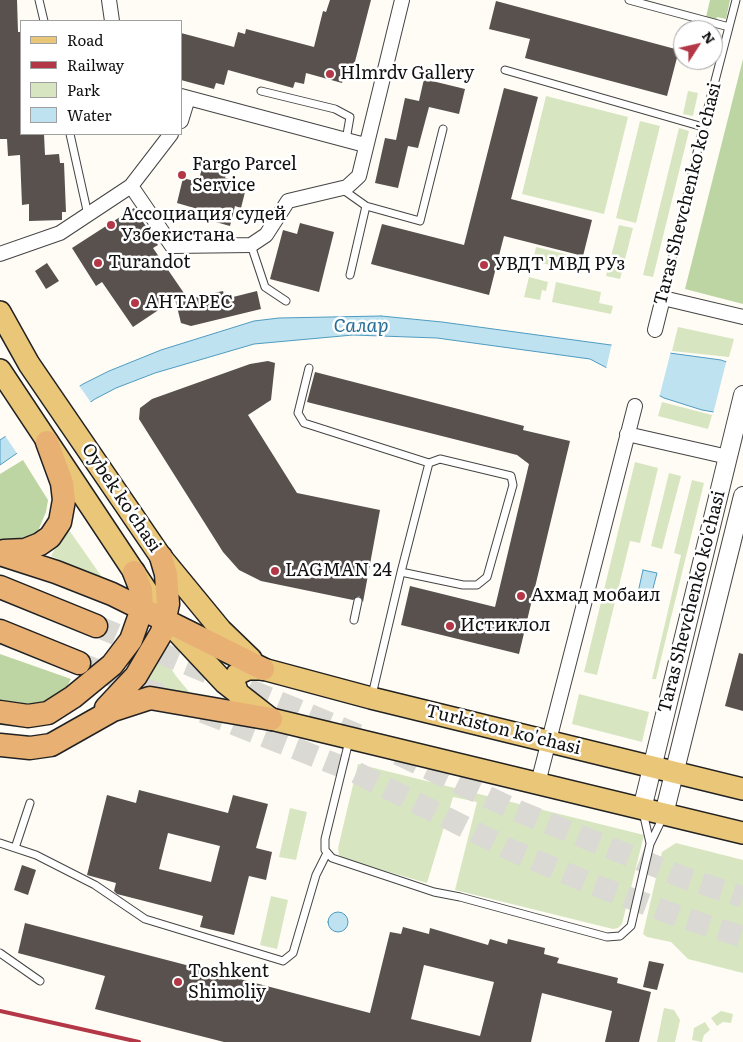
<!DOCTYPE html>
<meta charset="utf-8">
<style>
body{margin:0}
#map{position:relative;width:743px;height:1042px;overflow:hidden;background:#fefcf5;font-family:Literata,serif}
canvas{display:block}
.legend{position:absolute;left:20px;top:20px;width:162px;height:115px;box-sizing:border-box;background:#fff;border:1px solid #a0a0a0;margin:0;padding:6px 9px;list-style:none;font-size:15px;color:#111}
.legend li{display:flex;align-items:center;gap:10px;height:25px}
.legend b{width:25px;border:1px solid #a0a0a0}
.north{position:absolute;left:673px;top:20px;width:50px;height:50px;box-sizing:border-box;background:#fff;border:1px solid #a0a0a0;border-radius:50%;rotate:55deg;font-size:14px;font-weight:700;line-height:20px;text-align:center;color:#111}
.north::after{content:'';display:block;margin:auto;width:18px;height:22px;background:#b33746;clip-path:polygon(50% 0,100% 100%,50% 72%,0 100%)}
</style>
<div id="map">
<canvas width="743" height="1042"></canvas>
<ul class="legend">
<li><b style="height:6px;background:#eac679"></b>Road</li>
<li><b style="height:6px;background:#b33746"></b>Railway</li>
<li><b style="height:14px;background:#d7e6c1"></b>Park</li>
<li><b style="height:14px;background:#bfe2f0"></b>Water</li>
</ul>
<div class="north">N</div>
</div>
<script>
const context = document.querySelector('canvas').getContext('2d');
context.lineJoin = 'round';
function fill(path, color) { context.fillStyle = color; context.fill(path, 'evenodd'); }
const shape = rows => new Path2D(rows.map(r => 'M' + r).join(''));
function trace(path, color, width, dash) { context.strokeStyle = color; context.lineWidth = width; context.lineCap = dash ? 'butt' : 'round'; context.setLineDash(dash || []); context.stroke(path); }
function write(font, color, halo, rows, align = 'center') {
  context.font = font + ' Literata,serif'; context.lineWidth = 5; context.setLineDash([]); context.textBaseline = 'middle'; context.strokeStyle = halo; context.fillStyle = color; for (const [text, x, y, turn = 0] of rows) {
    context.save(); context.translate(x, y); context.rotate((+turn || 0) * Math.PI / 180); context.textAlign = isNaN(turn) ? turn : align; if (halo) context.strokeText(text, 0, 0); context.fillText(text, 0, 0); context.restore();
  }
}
fill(shape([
 [688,91,698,93,693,116,683,114],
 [546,96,628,117,604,214,522,194],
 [640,121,660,126,636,223,616,218],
 [679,128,689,131,653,277,643,275],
 [619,225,633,228,620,279,606,276],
 [536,247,586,259,582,273,533,261],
 [529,277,548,282,546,291,542,290,540,300,524,297],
 [556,282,601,292,599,303,613,306,611,314,552,302],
 [678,327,734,339,729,357,672,351],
 [662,402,712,415,708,429,658,416],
 [635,462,658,468,640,543,630,541,597,675,584,672],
 [669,473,681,476,662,549,651,546],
 [692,480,704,483,656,679,652,679,681,555,674,553],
 [67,527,104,580,51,556],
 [160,652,176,676,195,699,135,695,150,676],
 [579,694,649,712,642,742,572,724],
 [358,764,644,835,622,924,618,928,613,929,455,890,477,802,453,797,427,883,344,859,339,855,338,848],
 [290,808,307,812,296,860,279,857],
 [676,843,743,860,743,973,688,959,671,942,647,937,643,934,662,852],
 [271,896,288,900,277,949,260,945],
 [664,1008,674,1010,680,1020,675,1042,657,1042],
 [721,1011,733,1014,731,1023,723,1022,717,1026,711,1018],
 [705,1022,710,1030,704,1035,702,1042,692,1040,694,1028]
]), '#d7e6c1');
fill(shape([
 [710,0,730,0,726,19,717,17,713,31,703,30],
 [743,59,743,304,685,289],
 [23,460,48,500,46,512,38,531,31,538,6,541,0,539,0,474],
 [0,654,71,679,64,692,42,703,27,707,0,701]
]), '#bdd5a2');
const water = shape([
 [381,316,442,322,721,360,743,368,743,417,702,410,664,398,590,359,437,338,353,335,254,344,155,373,116,388,95,399,0,465,0,440,83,384,109,371,161,350,254,321,279,318,381,316],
 [643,570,657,573,650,600,637,597,643,570],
 '328 922a10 10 0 1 1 20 0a10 10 0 1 1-20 0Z'
]);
fill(water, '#bfe2f0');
trace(water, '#4e9bc0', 1);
fill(shape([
 [612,343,671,351,659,398,606,369],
 [727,359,743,366,743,420,713,414],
 [78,384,92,404,18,455,4,434]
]), '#fefcf5');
fill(shape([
 [0,0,17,0,18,32,21,32,21,134,44,134,45,155,59,154,60,163,64,163,66,212,62,212,62,220,29,221,29,204,22,205,20,155,8,156,7,139,0,139],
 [330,0,371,0,351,77,344,76,342,83,306,73,304,84,295,82,293,88,228,70,224,85,216,83,214,89,181,80,181,33,234,47,238,32,245,34,246,29,314,47,323,11,326,12],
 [496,1,679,50,667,96,525,58,530,39,489,29],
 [424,79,465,89,459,114,429,107,418,148,408,146,398,188,375,183,385,138,396,140,405,98,419,101],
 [504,88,538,97,511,199,592,220,583,256,504,236,489,295,371,264,382,224,464,245],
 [204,162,228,169,225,178,247,184,241,208,235,206,230,226,205,219,208,212,177,203,183,178,198,182],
 [134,208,158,245,153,248,188,299,223,291,225,299,257,291,261,309,191,326,181,323,175,299,133,327,102,282,96,286,72,248],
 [300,223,334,232,319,292,270,279,283,230,297,234],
 [47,263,59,281,46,289,35,271],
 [268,361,275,363,271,400,248,415,297,493,380,510,363,602,359,596,353,600,261,581,239,570,223,552,139,419,140,408,152,399,250,364],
 [315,372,524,426,523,430,570,441,519,654,401,625,410,586,495,607,529,464,517,455,307,402],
 [739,653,743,654,743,711,725,706],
 [139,790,228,813,233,795,268,804,256,848,272,852,266,880,249,876,234,935,200,927,203,916,117,894,114,891,116,883,87,875,107,795,136,803],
 [168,833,220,846,211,882,159,869],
 [22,865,36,870,28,895,14,890],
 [25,923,370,1013,390,932,401,934,403,927,429,934,430,928,488,945,490,939,507,944,508,939,545,948,544,954,559,958,557,963,618,978,617,983,651,992,639,1042,605,1042,612,1011,542,993,531,1042,224,1042,95,1009,105,976,18,953],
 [424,965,494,982,480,1036,411,1019],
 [649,961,664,964,657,990,643,987]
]), '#58514e');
trace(shape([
 [96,626,358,735],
 [79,663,171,699],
 [203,712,355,772,511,850,594,885,678,916,743,937],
 [398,754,513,809,685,878,743,897]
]), '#dad9d3', 22, [22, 11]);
const service = shape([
 [39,0,44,21],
 [629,0,729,27],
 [505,70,703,127],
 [261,91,335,109,350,117,346,140],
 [70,134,88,215],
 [342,189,366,206,420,221,443,129],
 [251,245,265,287,286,301],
 [350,275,366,206],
 [663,298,703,127,736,0],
 [309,368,298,413,304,423,429,463],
 [354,620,358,601],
 [372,695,401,572,429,463,440,459,511,476,513,485,487,577,477,585,463,585,401,572],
 [349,741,325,839,325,850,332,858,434,892,460,897,607,937,620,936,631,926,650,844,663,817],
 [643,812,650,843],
 [0,843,36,855,95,885,145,919,283,961,293,953,316,875,327,853],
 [15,848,30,803],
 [0,953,40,981]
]);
const minor = shape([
 [109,0,112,21],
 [181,96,365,145],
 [181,121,188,98],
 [131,186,171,134],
 [0,254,60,233,131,186,172,246,251,245,266,235,288,201,347,187,359,176,402,0],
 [655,330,663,298,743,317],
 [627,434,728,457],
 [538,783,635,406]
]);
const tertiary = shape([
 [642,809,743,395],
 [664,814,743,496]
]);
const primary = shape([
 [0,312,29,364,161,557,221,630,251,659],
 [0,370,166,620,225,683,271,719,743,833],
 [239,696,234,682,237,674,248,669,263,669,371,698,743,789]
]);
const trunk = shape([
 [4,551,25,550,40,544,50,537,60,522,64,500,62,483,47,442],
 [0,554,56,572,112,594,263,669],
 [0,587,96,626],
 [0,631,79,663],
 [106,708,136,676,162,632,168,604,166,574,161,557],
 [0,712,28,716,48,713,73,697,112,665,131,640,142,609,141,590,134,572],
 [0,745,30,748,51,745,113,710,150,698,271,719]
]);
trace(service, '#444', 9);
trace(minor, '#444', 16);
trace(tertiary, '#444', 20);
trace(primary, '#222', 24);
trace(trunk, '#222', 25);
trace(service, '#fff', 7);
trace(minor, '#fff', 14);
trace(tertiary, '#fff', 18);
trace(primary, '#eac679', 21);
trace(trunk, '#e8b073', 22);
trace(shape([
 [0,1011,139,1042]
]), '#b33746', 4);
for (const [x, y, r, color] of [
 [330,74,5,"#b33746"],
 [182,175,5,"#b33746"],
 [111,225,5,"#b33746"],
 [98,263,5,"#b33746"],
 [484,265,5,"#b33746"],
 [135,303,5,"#b33746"],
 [275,571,5,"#b33746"],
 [521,596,5,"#b33746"],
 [450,626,5,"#b33746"],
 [178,982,5,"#b33746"]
]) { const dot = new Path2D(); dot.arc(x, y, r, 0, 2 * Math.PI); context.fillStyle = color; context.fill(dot); trace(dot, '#fff', 2); }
write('18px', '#111', '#fff', [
 ["Hlmrdv Gallery",340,74],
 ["Fargo Parcel",192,165],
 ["Service",192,186],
 ["Ассоциация судей",121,215],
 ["Узбекистана",121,236],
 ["Turandot",108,263],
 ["УВДТ МВД РУз",494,265],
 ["АНТАРЕС",145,303],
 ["LAGMAN 24",285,571],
 ["Ахмад мобаил",531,596],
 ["Истиклол",460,626],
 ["Toshkent",188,972],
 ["Shimoliy",188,993]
], 'left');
write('18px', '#111', '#fff', [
 ["Taras Shevchenko ko'chasi",688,194,-76],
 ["Oybek ko'chasi",121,498,56],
 ["Taras Shevchenko ko'chasi",692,602,-76],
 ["Turkiston ko'chasi",503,730,14]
]);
write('italic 19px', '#266e96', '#fff', [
 ["Салар",361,326]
]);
</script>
